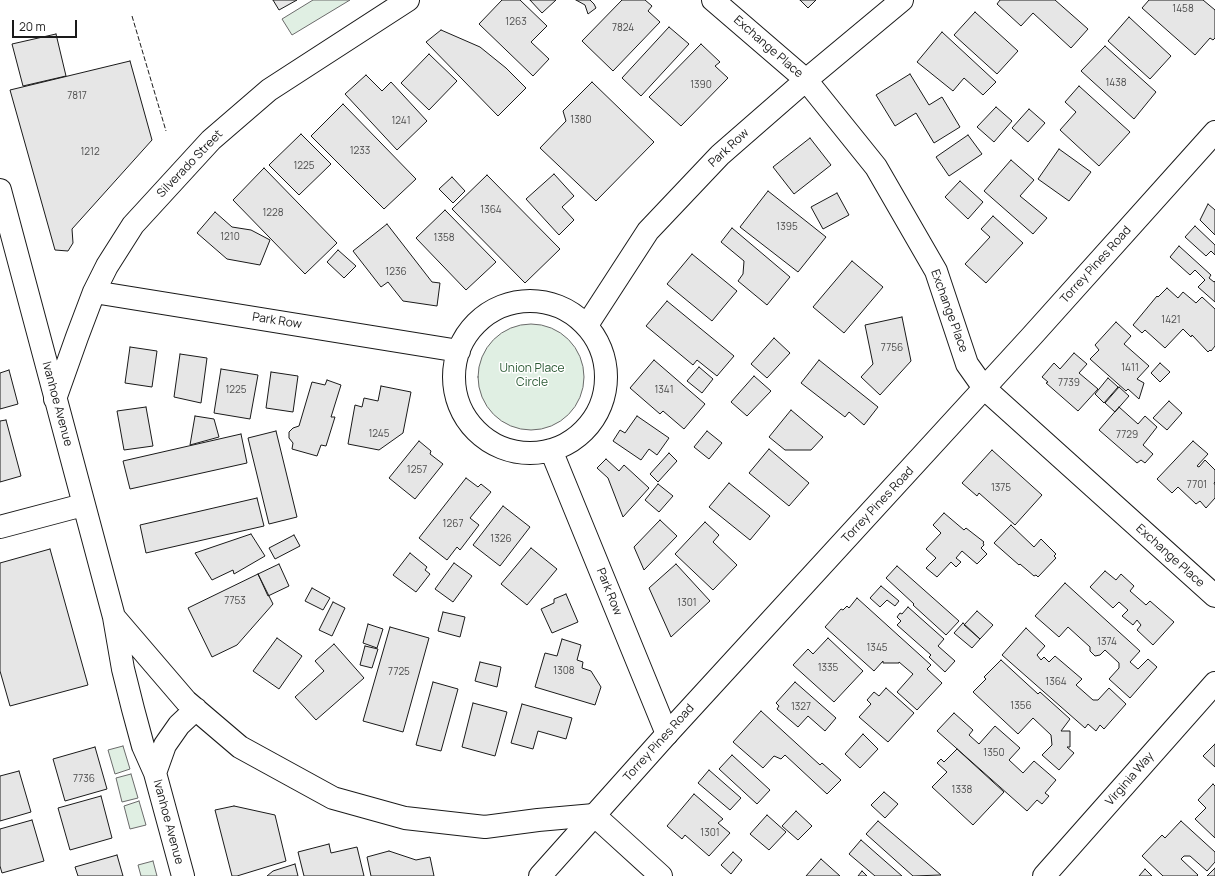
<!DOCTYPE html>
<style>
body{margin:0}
#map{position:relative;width:1215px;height:876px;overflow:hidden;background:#fff;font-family:Manrope,sans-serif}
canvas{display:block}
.scale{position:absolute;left:12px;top:20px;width:65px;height:18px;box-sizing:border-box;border:2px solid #1a1a1a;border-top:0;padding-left:5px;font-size:12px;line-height:14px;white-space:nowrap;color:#1a1a1a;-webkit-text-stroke:3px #fff;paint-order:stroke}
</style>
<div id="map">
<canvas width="1215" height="876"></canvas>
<div class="scale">20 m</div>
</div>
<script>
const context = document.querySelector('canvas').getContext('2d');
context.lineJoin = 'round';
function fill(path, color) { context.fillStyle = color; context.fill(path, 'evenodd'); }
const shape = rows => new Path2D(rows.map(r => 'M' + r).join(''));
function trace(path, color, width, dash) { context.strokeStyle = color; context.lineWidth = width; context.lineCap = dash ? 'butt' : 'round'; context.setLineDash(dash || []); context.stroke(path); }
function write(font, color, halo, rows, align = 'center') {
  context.font = font + ' Manrope,sans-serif'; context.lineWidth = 3; context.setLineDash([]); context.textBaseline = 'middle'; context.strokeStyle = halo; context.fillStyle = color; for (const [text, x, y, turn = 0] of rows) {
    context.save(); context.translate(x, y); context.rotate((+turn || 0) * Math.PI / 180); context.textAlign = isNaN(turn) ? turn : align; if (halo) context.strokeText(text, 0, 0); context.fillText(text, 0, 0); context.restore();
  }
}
const green = shape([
 [313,0,350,0,292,35,282,19,313,0],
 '478 377a53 53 0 1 1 106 0a53 53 0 1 1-106 0Z',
 [123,746,130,769,115,774,108,750,123,746],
 [131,774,138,798,122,802,116,778,131,774],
 [139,801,146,825,130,829,124,806,139,801],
 [153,861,157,876,141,876,138,865,153,861]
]);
fill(green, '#e0efe3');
trace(green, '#6a6a6a', 1);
const building = shape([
 [273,0,297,0,279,10,273,0],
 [502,0,520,0,547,26,531,42,549,59,533,76,479,24,502,0],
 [530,0,556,0,542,13,530,0],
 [576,0,590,0,594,4,596,8,588,14,585,5,576,0],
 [622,0,645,0,652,6,648,11,660,22,613,71,582,41,622,0],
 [800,0,816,0,808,8,800,0],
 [1000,0,1055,0,1088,29,1071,48,1033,13,1021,26,997,4,1000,0],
 [1149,0,1203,0,1215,10,1215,38,1213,40,1210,38,1195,55,1142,8,1149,0],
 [975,12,1018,51,997,74,954,35,975,12],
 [1129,17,1171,56,1150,79,1108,41,1129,17],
 [669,27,689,44,641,96,622,78,669,27],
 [441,30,480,47,506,68,526,88,498,116,426,42,441,30],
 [942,32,996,82,983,95,964,78,953,91,917,62,942,32],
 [56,34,66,76,23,86,12,44,56,34],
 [701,44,720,62,715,66,728,78,681,126,649,97,701,44],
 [1105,46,1156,92,1134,119,1081,71,1105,46],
 [429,54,457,81,429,110,401,83,429,54],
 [130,61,152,140,72,229,73,243,68,251,55,250,10,90,130,61],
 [910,74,929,105,942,97,960,127,934,143,916,113,895,126,876,95,910,74],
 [366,75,382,91,391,82,427,121,397,150,345,94,366,75],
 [592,82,654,142,596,201,540,148,566,121,563,111,592,82],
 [1079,86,1130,132,1099,166,1060,130,1076,112,1065,102,1079,86],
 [343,104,416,179,384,209,311,136,343,104],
 [996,107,1012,121,994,142,977,127,996,107],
 [1029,109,1045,123,1028,142,1012,128,1029,109],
 [301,134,331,164,299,195,269,165,301,134],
 [968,135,982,154,949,176,936,157,968,135],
 [810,138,831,165,794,194,773,167,810,138],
 [1059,149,1091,172,1069,201,1038,179,1059,149],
 [1011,160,1034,180,1020,196,1047,218,1033,234,984,191,1011,160],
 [264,168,337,243,305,274,233,200,264,168],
 [554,174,574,196,562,207,574,220,559,235,526,199,554,174],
 [487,175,560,249,525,283,452,209,487,175],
 [452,177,465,191,453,203,439,189,452,177],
 [960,181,983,202,968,219,945,197,960,181],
 [768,191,826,237,798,272,740,227,768,191],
 [837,193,849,215,823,229,811,207,837,193],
 [1208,204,1215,210,1215,235,1200,220,1208,204],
 [445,210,496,262,466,290,416,238,445,210],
 [215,212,232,227,251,230,270,240,260,265,227,259,197,233,215,212],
 [993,216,1023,243,986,283,965,264,990,237,981,229,993,216],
 [387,224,432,282,440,283,437,306,403,301,388,282,381,287,353,251,387,224],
 [1195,226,1215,245,1215,255,1211,251,1206,256,1185,237,1195,226],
 [732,228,790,277,767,305,738,281,743,274,744,261,721,242,732,228],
 [1179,246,1211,275,1209,278,1214,282,1215,281,1215,302,1198,287,1205,280,1195,270,1190,275,1170,257,1179,246],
 [338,250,356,266,344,278,327,262,338,250],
 [692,254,737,291,712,321,667,284,692,254],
 [852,261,883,287,844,333,813,307,852,261],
 [1167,288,1178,298,1183,292,1196,303,1202,297,1215,309,1215,346,1211,351,1210,350,1208,352,1192,335,1191,337,1183,329,1165,348,1145,330,1142,333,1133,325,1157,296,1158,297,1167,288],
 [667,301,734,356,717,376,697,360,693,365,646,326,667,301],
 [902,317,911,361,880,395,861,377,873,364,865,325,902,317],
 [1116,322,1131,336,1124,344,1149,366,1137,379,1144,383,1139,399,1128,389,1126,391,1090,359,1099,350,1095,345,1116,322],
 [774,338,790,353,767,378,751,364,774,338],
 [130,347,157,351,152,387,125,383,130,347],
 [1074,353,1087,364,1079,373,1098,389,1078,411,1046,383,1048,382,1042,377,1054,363,1060,369,1074,353],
 [180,354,207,358,201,403,174,397,180,354],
 [654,360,705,404,684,429,663,411,660,414,630,388,654,360],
 [819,360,878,407,864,425,849,412,845,417,801,383,819,360],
 [1160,363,1170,372,1160,382,1151,373,1160,363],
 [699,367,713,379,702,393,687,381,699,367],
 [221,369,258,375,250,419,214,413,221,369],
 [9,370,18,404,0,409,0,373,9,370],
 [271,372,298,376,293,412,266,408,271,372],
 [754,376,771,391,747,416,731,402,754,376],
 [1108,378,1118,387,1104,403,1095,394,1108,378],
 [327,380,341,385,331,417,335,417,326,446,321,445,317,456,292,449,293,443,289,438,289,432,293,428,299,426,312,382,325,385,327,380],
 [381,386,411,392,403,433,379,450,348,444,355,405,362,407,364,398,378,401,381,386],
 [1119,387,1129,396,1115,412,1105,403,1119,387],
 [1169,401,1182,413,1167,430,1153,418,1169,401],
 [146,407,153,446,124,450,117,411,146,407],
 [1119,407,1138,424,1145,416,1157,427,1143,445,1153,454,1145,463,1141,460,1137,463,1099,430,1119,407],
 [791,410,823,437,811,450,785,450,769,437,791,410],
 [195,416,214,419,219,437,190,445,195,416],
 [637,416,669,438,657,455,649,449,641,460,613,441,620,430,625,433,637,416],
 [6,420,21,476,0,482,0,421,6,420],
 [276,431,297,517,269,524,248,438,276,431],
 [707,431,722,443,709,459,694,447,707,431],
 [241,434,247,463,130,489,123,461,241,434],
 [419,441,431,451,430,454,443,464,415,499,389,478,419,441],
 [1193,441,1208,454,1197,466,1199,467,1205,460,1215,470,1215,482,1214,483,1215,485,1215,498,1206,508,1200,501,1196,504,1178,487,1172,493,1157,479,1193,441],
 [769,449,809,483,789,506,749,473,769,449],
 [992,450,1042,495,1015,525,979,493,977,496,962,483,992,450],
 [669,453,677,461,658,482,650,474,669,453],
 [606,459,619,471,624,465,649,488,623,517,608,478,597,468,606,459],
 [466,478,478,487,481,484,491,492,470,518,479,525,460,550,457,547,447,560,419,538,466,478],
 [729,483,770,516,750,540,709,507,729,483],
 [658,484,673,496,659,512,645,500,658,484],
 [257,498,264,526,146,553,140,525,257,498],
 [503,506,530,527,500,566,473,545,503,506],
 [944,513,964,530,966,528,984,542,983,543,984,545,981,548,987,554,977,564,962,551,956,558,961,562,956,567,951,562,937,577,926,568,936,558,926,549,941,533,933,525,944,513],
 [660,520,677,536,644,570,634,547,660,520],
 [705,522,719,535,713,542,737,565,713,590,675,554,705,522],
 [1011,525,1034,547,1041,539,1056,554,1054,556,1056,558,1038,577,1036,575,1034,576,1020,564,1019,565,994,543,1011,525],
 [251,534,265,556,234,574,233,570,212,580,195,553,251,534],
 [294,535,300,546,275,559,269,548,294,535],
 [531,548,557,569,527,605,501,584,531,548],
 [50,549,88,685,10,706,0,671,0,563,50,549],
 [410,553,427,567,425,570,430,574,416,592,393,575,410,553],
 [454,563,472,576,453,602,435,589,454,563],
 [279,564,289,586,268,596,258,574,279,564],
 [676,564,710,601,671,637,649,588,676,564],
 [897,566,959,621,946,635,913,605,914,604,886,578,897,566],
 [1105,571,1116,580,1121,574,1134,586,1130,591,1146,605,1150,601,1174,622,1153,645,1137,630,1141,625,1137,620,1133,625,1122,616,1128,610,1119,602,1113,608,1090,587,1105,571],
 [258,574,273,604,237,645,212,657,188,608,258,574],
 [1065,583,1140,651,1130,662,1138,669,1148,659,1157,667,1130,698,1109,679,1119,668,1119,663,1105,650,1100,655,1095,656,1090,651,1090,647,1068,627,1059,637,1035,616,1065,583],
 [881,586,899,601,895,606,887,600,880,607,870,598,881,586],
 [312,588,330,598,323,610,305,601,312,588],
 [566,594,578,622,552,633,541,609,554,603,554,599,566,594],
 [857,598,931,665,927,669,942,683,917,710,897,692,913,674,899,662,899,663,883,663,883,661,874,671,825,627,841,609,843,610,847,606,849,608,857,598],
 [333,602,345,608,332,636,319,630,333,602],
 [908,607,944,639,938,646,955,661,945,672,929,657,931,655,897,625,901,621,897,617,900,613,902,614,908,607],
 [977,611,993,625,980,639,964,625,977,611],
 [443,612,465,617,460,637,438,631,443,612],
 [963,623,980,639,972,648,954,633,963,623],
 [368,624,383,629,377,648,363,643,368,624],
 [390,627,429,638,403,732,363,721,390,627],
 [1026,628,1045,646,1037,655,1041,660,1044,657,1049,662,1055,656,1082,679,1076,685,1093,700,1098,700,1109,688,1126,704,1104,729,1100,725,1096,731,1088,724,1085,728,1002,655,1026,628],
 [277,638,302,656,279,689,253,671,277,638],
 [828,638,863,671,834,702,793,665,808,649,813,654,828,638],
 [562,639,581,645,577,660,583,662,582,668,591,671,601,687,595,705,535,687,545,653,557,656,562,639],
 [334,644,364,678,316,720,295,697,324,671,315,661,334,644],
 [365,646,378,649,372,668,360,665,365,646],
 [1001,660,1038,694,1040,692,1070,719,1061,731,1070,731,1070,747,1067,747,1074,753,1059,770,1042,755,1052,745,1051,735,1033,718,1018,734,973,692,986,679,984,677,1001,660],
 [480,662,501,667,497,687,475,681,480,662],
 [433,682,458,689,441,751,416,745,433,682],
 [795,682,836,718,825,731,808,716,798,727,777,709,779,706,776,703,795,682],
 [886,688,914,713,888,742,859,717,871,704,867,700,874,692,879,696,886,688],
 [473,703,507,712,495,756,462,747,473,703],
 [522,704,572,718,566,739,538,731,533,749,511,743,522,704],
 [761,711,820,765,822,763,841,780,827,794,785,755,781,759,774,756,763,768,733,742,761,711],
 [954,713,973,730,969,735,979,744,995,726,1020,748,1009,760,1023,773,1034,761,1056,780,1045,793,1049,796,1042,804,1037,800,1027,811,937,731,954,713],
 [863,734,878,749,860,768,845,754,863,734],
 [1215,744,1215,767,1203,756,1215,744],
 [95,747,107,789,65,801,53,759,95,747],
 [957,749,1004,792,973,825,932,787,947,772,937,763,941,759,944,762,957,749],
 [732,755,770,790,757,804,719,769,732,755],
 [709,770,741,798,730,810,698,783,709,770],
 [19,771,31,812,0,821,0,776,19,771],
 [1213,784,1215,786,1215,838,1195,819,1206,808,1198,800,1213,784],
 [884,792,898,804,885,818,871,805,884,792],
 [694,794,723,819,718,823,730,833,709,856,685,835,682,839,667,826,694,794],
 [101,796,112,838,70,850,58,808,101,796],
 [234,806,275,815,286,861,237,876,232,876,215,810,234,806],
 [796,811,812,826,798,840,782,826,796,811],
 [767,815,786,832,769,850,750,834,767,815],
 [32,820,44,861,2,873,0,866,0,829,32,820],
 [878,821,941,875,913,876,866,834,878,821],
 [1181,821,1215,852,1215,862,1207,871,1190,856,1184,856,1181,859,1198,875,1197,876,1163,876,1142,856,1162,835,1165,838,1181,821],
 [861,840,902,876,875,876,849,854,861,840],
 [329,844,331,853,357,847,364,876,304,876,298,852,329,844],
 [389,851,416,860,430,857,434,876,371,876,367,857,389,851],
 [733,852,742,860,731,874,721,865,733,852],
 [117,855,123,876,78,876,75,867,117,855],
 [821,859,840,876,806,876,821,859],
 [295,864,298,876,267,876,273,871,295,864],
 [1215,868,1215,876,1207,876,1215,868],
 [1145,869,1152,876,1139,876,1145,869],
 [862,871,867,876,858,876,862,871]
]);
fill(building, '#e6e6e6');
trace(building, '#1a1a1a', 1);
const minor = shape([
 [713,0,806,80,876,167,936,271,967,364,984,388,1215,596],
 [0,190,114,617,123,669,133,709,143,746,155,773],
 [94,292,459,351],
 '454 377a76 76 0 1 1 152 0a76 76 0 1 1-152 0Z',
 [587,325,648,231,720,155,806,80,902,0],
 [55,399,77,337,94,292,107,266,133,225,211,140,269,90,408,0],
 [551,450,667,734],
 [0,527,83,505],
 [114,617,186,701,240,747,333,798,405,818,485,827,538,820,594,815,661,876],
 [183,876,155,773,165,745,179,725,196,709],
 [1044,876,1215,683]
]);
const major = shape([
 [540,876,667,734,1031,337,1215,132]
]);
trace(minor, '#1a1a1a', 24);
trace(major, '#1a1a1a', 24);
trace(minor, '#fff', 22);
trace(major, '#fff', 22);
trace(shape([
 [132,16,166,131]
]), '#1a1a1a', 1, [5, 2]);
write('10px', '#4d4d4d', null, [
 ["1458",1183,9],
 ["1263",516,22],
 ["7824",623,28],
 ["1438",1116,83],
 ["1390",701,85],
 ["7817",77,96],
 ["1380",581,120],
 ["1241",401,121],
 ["1233",360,151],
 ["1212",90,152],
 ["1225",304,166],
 ["1364",491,210],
 ["1228",273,213],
 ["1395",787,227],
 ["1210",230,237],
 ["1358",444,238],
 ["1236",396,272],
 ["1421",1171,320],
 ["7756",892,348],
 ["1411",1130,368],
 ["7739",1069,383],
 ["1225",236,390],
 ["1341",664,390],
 ["1245",379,434],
 ["7729",1127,435],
 ["1257",417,470],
 ["7701",1197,485],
 ["1375",1001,488],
 ["1267",453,524],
 ["1326",501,539],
 ["7753",235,601],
 ["1301",687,603],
 ["1374",1107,642],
 ["1345",877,648],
 ["1335",828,668],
 ["1308",564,671],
 ["7725",399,672],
 ["1364",1056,682],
 ["1356",1021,706],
 ["1327",801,707],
 ["1350",994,753],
 ["7736",84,779],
 ["1338",962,790],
 ["1301",710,833]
]);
write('12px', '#1a1a1a', '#fff', [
 ["Exchange Place",768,47,41],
 ["Park Row",729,148,-43],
 ["Silverado Street",190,164,-46],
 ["Torrey Pines Road",1096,265,-48],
 ["Exchange Place",949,311,70],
 ["Park Row",277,321,9],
 ["Ivanhoe Avenue",57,404,75],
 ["Torrey Pines Road",878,505,-47],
 ["Exchange Place",1170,556,42],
 ["Park Row",609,592,68],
 ["Torrey Pines Road",659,743,-48],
 ["Virginia Way",1130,779,-49],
 ["Ivanhoe Avenue",168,822,75]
]);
write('12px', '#2b5a34', '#fff', [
 ["Union Place",532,369],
 ["Circle",532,383]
]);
</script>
